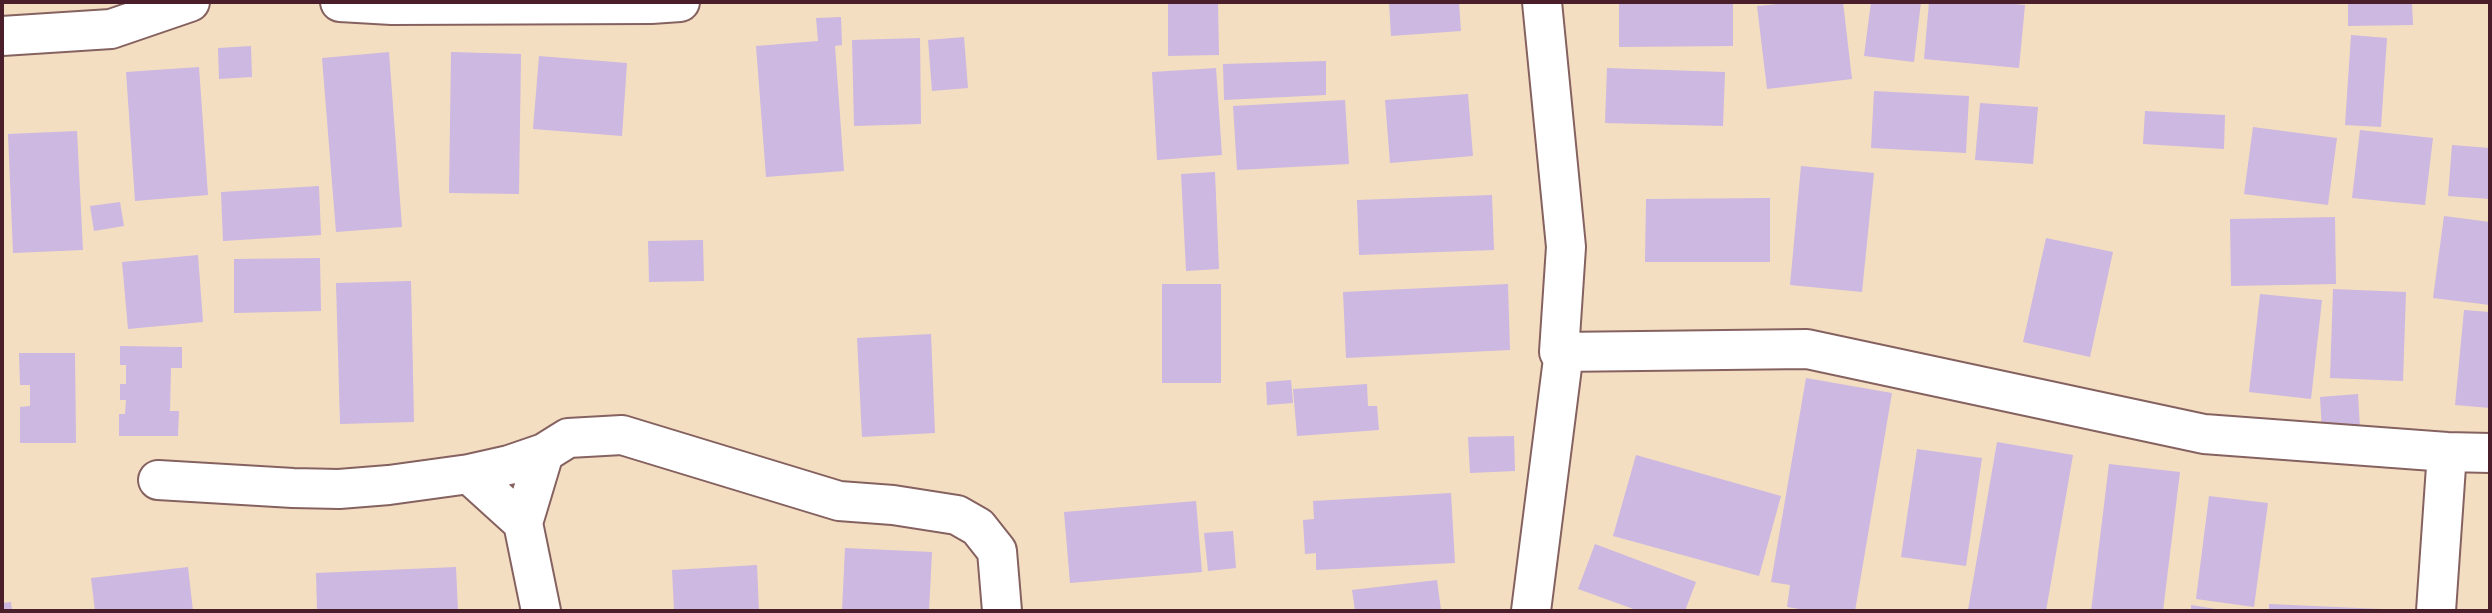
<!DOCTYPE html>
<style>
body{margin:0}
#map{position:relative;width:2492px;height:613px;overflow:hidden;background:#f3dec2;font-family:"EB Garamond",serif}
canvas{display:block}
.frame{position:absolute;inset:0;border:4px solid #4a1f2b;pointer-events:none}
</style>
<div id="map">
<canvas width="2492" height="613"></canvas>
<div class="frame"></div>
</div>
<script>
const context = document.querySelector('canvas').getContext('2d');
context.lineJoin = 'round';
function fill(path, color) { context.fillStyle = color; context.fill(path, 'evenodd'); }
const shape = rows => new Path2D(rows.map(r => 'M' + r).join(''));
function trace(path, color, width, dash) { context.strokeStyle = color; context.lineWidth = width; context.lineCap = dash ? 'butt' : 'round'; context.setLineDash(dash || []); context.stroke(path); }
fill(shape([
 [1168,2,1218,2,1219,55,1168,56],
 [1389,2,1459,2,1461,31,1391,36],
 [1619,2,1733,2,1733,46,1619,47],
 [1799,2,1843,2,1852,79,1767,89,1757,6],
 [1871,2,1921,2,1914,62,1864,56],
 [1929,2,1993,2,2025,5,2019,68,1924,59],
 [2348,2,2412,2,2413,25,2348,26],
 [841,17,842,45,835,46,844,171,766,177,756,46,818,41,816,18],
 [2351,35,2387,38,2381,127,2345,125],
 [964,37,968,88,932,91,928,40],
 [920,38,921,124,854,126,852,40],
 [251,46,252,77,219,79,218,48],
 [389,52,402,227,336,232,322,58],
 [451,52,521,54,519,194,449,193],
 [539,56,627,63,622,136,533,129],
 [1326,61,1326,95,1224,100,1223,64],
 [199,67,208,195,135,201,126,72],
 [1216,68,1222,155,1157,160,1152,72],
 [1607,68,1725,72,1723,126,1605,123],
 [1874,91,1969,96,1966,153,1871,148],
 [1468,94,1473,156,1390,163,1385,100],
 [1345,100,1349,164,1237,170,1233,106],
 [1980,103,2038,107,2033,164,1975,160],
 [2145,111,2225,115,2224,149,2143,144],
 [2253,127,2337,138,2328,205,2244,194],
 [2360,130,2433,138,2425,205,2352,198],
 [77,131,83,250,13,253,8,134],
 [2452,145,2490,148,2490,199,2448,196],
 [1801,166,1874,173,1862,292,1790,285],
 [1215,172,1219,269,1186,271,1181,174],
 [319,186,321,235,223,241,221,192],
 [1492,195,1494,250,1359,255,1357,200],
 [1770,198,1770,262,1645,262,1646,199],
 [120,202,124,226,94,231,90,206],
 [2444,216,2490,222,2490,305,2433,298],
 [2335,217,2336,284,2231,286,2230,219],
 [2046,238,2113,252,2090,357,2023,342],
 [703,240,704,281,649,282,648,241],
 [198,255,203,322,128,329,122,262],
 [320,258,321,311,234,313,234,259],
 [411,281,414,422,340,424,336,283],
 [1162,284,1221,284,1221,383,1162,383],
 [1508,284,1510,350,1346,358,1343,292],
 [2333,289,2406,292,2403,381,2330,378],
 [2260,294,2322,300,2311,399,2249,392],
 [2464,310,2490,312,2490,408,2455,405],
 [931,334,935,433,862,437,857,338],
 [120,346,182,347,182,368,171,368,170,411,179,411,178,436,119,436,119,414,125,414,126,400,120,400,120,384,126,384,126,365,120,365],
 [19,353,75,353,76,443,20,443,20,407,30,406,30,385,20,385],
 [1806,378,1892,393,1855,611,1812,611,1787,607,1790,585,1771,582],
 [1291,380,1293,403,1267,405,1266,382],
 [1367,384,1368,406,1377,406,1379,430,1297,436,1293,389],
 [2358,394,2360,428,2322,430,2320,397],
 [1514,436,1515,471,1470,473,1468,437],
 [1997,442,2073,455,2046,611,1968,610],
 [1917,449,1982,458,1966,566,1901,557],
 [1636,455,1781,496,1759,576,1613,536],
 [2109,464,2180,472,2163,611,2091,611],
 [1451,493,1455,563,1316,570,1316,553,1305,554,1303,520,1314,519,1313,501],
 [2209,496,2268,503,2254,607,2196,599],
 [1196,501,1202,572,1070,583,1064,512],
 [1233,531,1236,568,1208,571,1204,533],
 [1595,544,1696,582,1685,611,1639,611,1578,589],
 [845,548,932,552,929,611,842,611],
 [757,565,759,611,674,611,672,570],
 [188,567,193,611,95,611,91,578],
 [456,567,458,611,317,611,316,573],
 [1437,580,1441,610,1355,611,1352,590],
 [11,602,12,611,2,611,2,603],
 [2269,604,2381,609,2381,611,2269,611],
 [2191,605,2222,610,2222,611,2191,611]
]), '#ccb8e0');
const street = shape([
 [340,2,392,5,651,4,680,2],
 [2,36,111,29,190,2],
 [1559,352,1807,349,2204,434,2447,452,2490,453],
 [469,474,523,523],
 [158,480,293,488,339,489,389,485,469,474,509,465,544,453,568,438,622,435,839,501,893,505,957,515,978,527,997,551,1002,611],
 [541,611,523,523,544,453],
 [1531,611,1563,359,1559,352,1566,247,1542,2],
 [2436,611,2447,452]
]);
trace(street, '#856260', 42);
trace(street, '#fff', 38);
</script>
